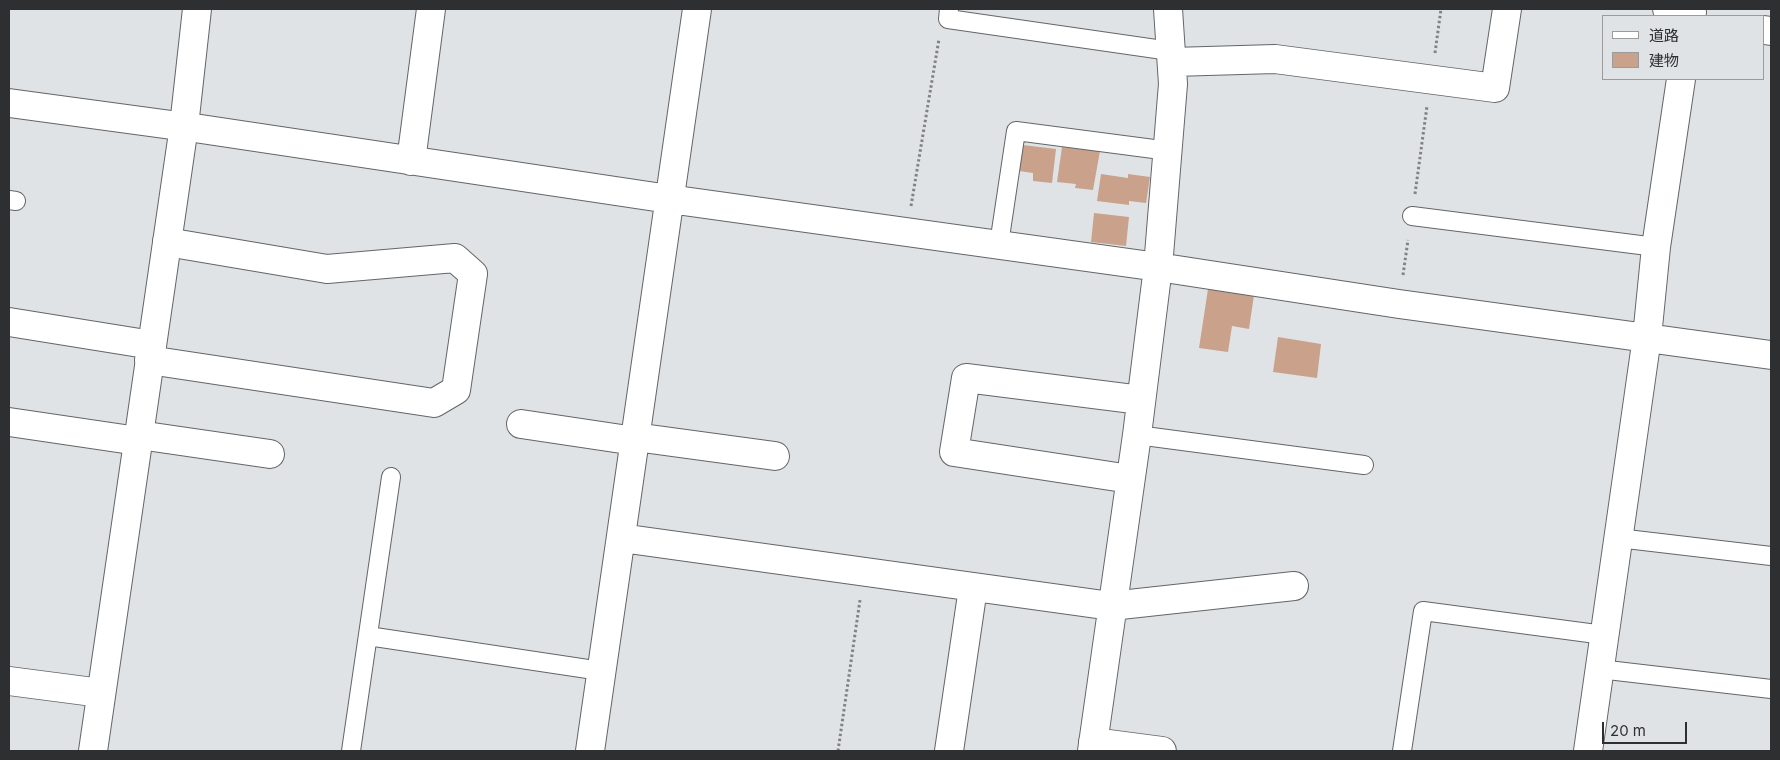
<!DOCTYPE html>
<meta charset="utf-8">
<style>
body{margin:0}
#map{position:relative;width:1780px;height:760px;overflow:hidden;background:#e0e3e6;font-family:Inter,"Noto Sans JP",sans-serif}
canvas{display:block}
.frame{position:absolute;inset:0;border:10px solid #2e2f30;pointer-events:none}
.legend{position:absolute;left:1602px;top:15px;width:162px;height:65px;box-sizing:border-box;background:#e0e3e6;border:1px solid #999b9d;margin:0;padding:6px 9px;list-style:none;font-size:15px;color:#2e2f30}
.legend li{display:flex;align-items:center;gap:10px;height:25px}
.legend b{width:25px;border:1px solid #999b9d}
.scale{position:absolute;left:1602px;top:722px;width:85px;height:22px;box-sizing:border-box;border:2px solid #2e2f30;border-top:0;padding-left:6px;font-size:15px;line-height:18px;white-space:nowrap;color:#2e2f30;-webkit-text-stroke:4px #e0e3e6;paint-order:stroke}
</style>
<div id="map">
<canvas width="1780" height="760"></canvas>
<div class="frame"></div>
<ul class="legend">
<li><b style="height:6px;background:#fff"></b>道路</li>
<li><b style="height:14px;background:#caa18b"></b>建物</li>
</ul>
<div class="scale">20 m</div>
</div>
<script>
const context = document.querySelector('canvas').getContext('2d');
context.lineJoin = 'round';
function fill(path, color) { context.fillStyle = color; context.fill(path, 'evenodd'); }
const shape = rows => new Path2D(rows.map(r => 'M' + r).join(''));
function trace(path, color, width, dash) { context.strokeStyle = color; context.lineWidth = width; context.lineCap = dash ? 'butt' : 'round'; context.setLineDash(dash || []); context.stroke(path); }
fill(shape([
 [1023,145,1056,149,1052,183,1033,181,1033,173,1019,171],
 [1062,147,1100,151,1093,190,1075,188,1076,184,1057,182],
 [1101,174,1128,178,1128,174,1150,177,1146,203,1129,201,1129,205,1097,201],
 [1094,213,1129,217,1126,246,1091,242],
 [1208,289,1254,295,1249,329,1232,326,1228,352,1199,348],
 [1278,337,1321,344,1317,378,1273,372]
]), '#caa18b');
const service = shape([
 [949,9,948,19,1170,51],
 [9,200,16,201],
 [1412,216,1656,247],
 [999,244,1016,131,1169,151],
 [1137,435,1364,465],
 [1618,538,1771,556],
 [368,636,601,671],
 [1599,669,1771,689],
 [351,751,391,477],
 [1402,751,1423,611,1604,635]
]);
const minor = shape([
 [1667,9,1692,12],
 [1764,30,1771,31],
 [1173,62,1275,59,1495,88,1507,9],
 [9,103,201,129,669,199,1158,267,1399,304,1771,355],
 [411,161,431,9],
 [9,322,152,345],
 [149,360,434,403,456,390,473,274,455,258,327,269,167,242],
 [9,422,138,441],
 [521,424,635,441],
 [139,435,270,454],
 [635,437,775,456],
 [1130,479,954,452,966,378,1141,400],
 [621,538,1111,606,1294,586],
 [9,681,101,693],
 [1093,742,1162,751],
 [590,751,697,9],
 [949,751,973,588],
 [1092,751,1137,435,1158,267,1173,84,1168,9],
 [1588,751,1647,337,1656,247,1681,79]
]);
const tertiary = shape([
 [93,751,184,126,197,9]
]);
trace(service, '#636668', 20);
trace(minor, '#636668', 30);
trace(tertiary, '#636668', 30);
trace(shape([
 [1435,53,1441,9],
 [1415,194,1427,106],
 [911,206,939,39],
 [1403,275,1408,240],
 [838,751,860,600]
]), '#808284', 3, [2.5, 2.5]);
trace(service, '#fff', 18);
trace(minor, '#fff', 28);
trace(tertiary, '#fff', 28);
</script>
